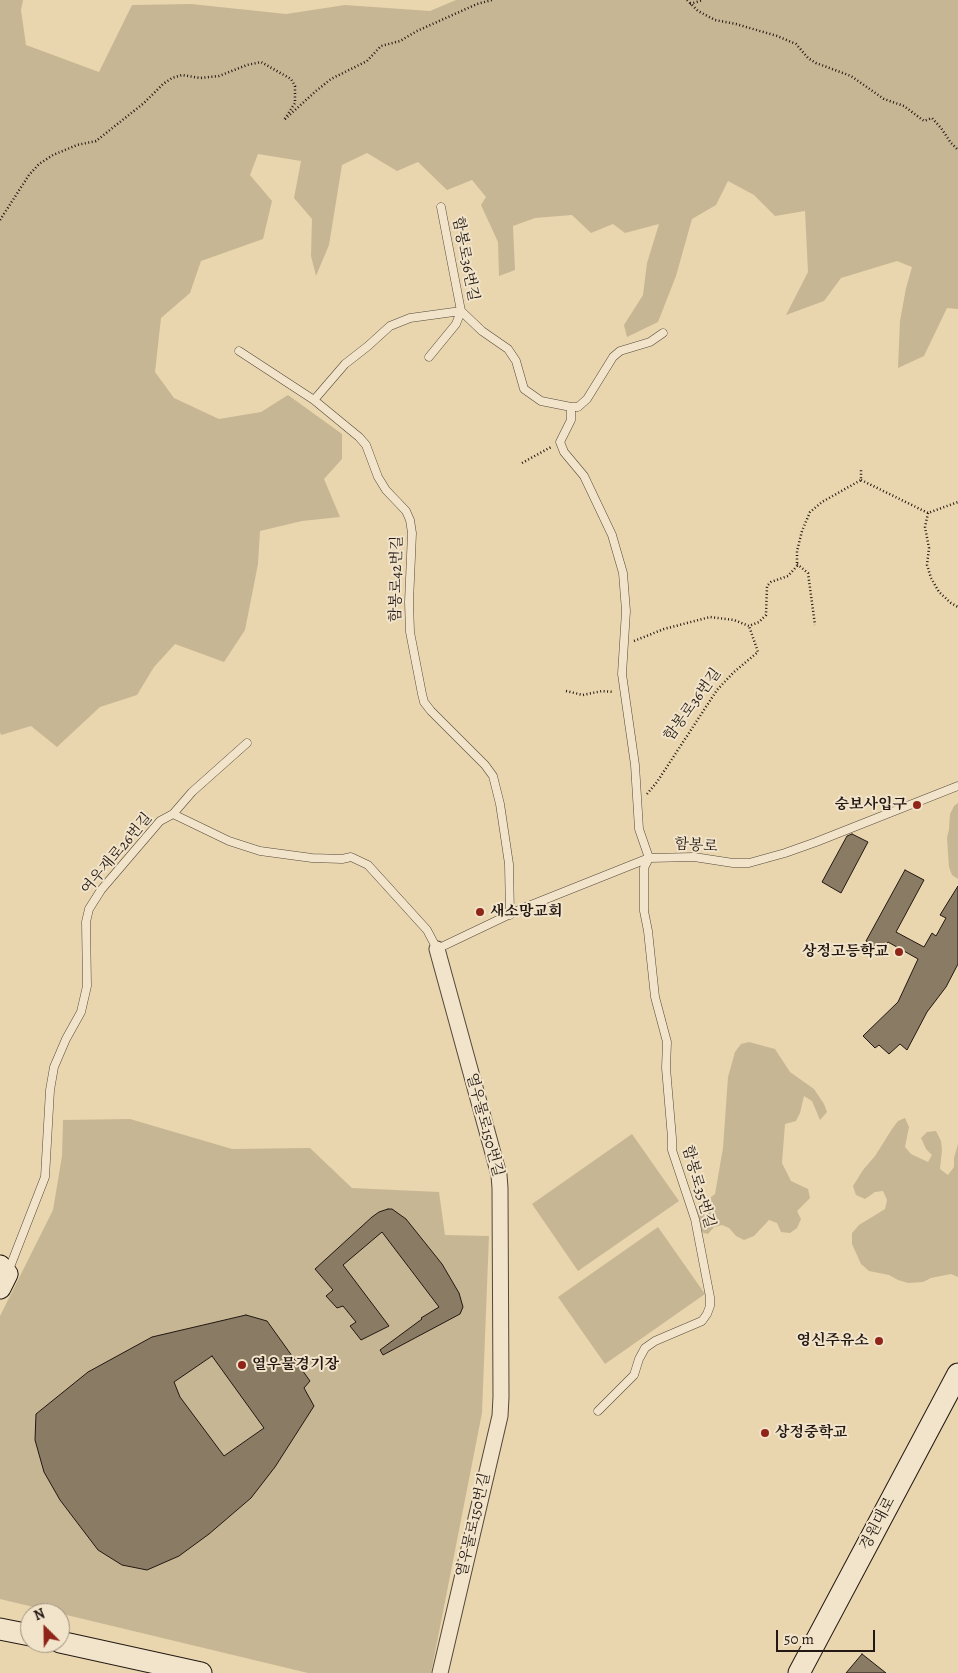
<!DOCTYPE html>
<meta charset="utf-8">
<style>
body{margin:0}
#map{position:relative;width:958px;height:1673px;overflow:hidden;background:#e9d6ae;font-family:Alegreya,serif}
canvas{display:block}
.north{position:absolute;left:20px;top:1603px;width:50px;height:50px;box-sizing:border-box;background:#f1e4ca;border:1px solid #9f9281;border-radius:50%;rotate:337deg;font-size:14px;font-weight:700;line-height:20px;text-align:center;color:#231813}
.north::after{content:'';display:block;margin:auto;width:18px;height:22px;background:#8f2418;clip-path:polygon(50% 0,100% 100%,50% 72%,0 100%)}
.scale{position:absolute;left:776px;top:1630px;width:99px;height:22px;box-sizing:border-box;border:2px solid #231813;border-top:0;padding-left:6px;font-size:15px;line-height:18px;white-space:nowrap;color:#231813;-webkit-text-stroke:4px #f1e4ca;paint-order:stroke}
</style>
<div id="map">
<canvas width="958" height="1673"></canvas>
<div class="north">N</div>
<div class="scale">50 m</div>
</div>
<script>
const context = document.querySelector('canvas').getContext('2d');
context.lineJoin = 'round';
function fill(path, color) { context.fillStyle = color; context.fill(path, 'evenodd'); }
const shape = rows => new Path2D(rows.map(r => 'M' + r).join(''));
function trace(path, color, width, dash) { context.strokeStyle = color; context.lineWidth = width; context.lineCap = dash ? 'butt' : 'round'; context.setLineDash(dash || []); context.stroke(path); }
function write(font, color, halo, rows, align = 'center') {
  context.font = font + ' Alegreya,"Noto Serif KR",serif'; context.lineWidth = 4; context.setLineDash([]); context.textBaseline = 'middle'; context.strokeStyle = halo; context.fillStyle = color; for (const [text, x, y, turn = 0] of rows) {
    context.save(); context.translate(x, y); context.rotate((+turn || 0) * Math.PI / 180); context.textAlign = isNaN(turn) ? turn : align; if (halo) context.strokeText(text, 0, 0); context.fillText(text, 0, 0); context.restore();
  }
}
fill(shape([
 [0,0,23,0,21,10,26,45,99,72,132,5,191,4,286,14,345,5,430,11,456,0,958,0,958,309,947,308,924,356,898,368,900,321,906,288,912,267,897,261,841,278,824,301,786,315,808,272,805,211,775,216,754,195,728,181,716,205,692,219,676,276,658,322,627,337,624,325,643,295,647,263,659,224,625,233,613,224,591,233,572,215,535,218,513,226,515,270,499,276,498,242,481,205,486,197,472,180,447,190,418,162,397,171,367,153,342,165,329,245,316,276,311,256,312,219,294,198,301,161,258,154,250,175,272,201,263,239,201,261,190,293,161,318,155,372,174,398,219,419,261,412,288,395,342,434,342,459,324,479,340,517,302,521,260,531,258,564,245,630,224,662,175,644,154,667,137,695,100,707,57,747,31,726,1,735,0,732],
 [958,803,958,879,952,875,949,867,947,838,949,829,950,814,954,806],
 [749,1042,775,1049,790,1072,814,1089,824,1104,827,1112,820,1120,812,1101,804,1096,800,1113,796,1121,785,1124,782,1163,791,1181,808,1189,810,1198,797,1211,801,1219,797,1228,790,1233,781,1232,777,1223,769,1220,754,1236,744,1240,736,1236,729,1228,722,1225,714,1227,708,1234,697,1231,692,1212,715,1194,723,1148,728,1077,735,1052,741,1044],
 [905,1118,909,1127,905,1147,911,1154,928,1162,932,1155,926,1149,921,1138,927,1132,936,1131,941,1141,942,1150,940,1169,948,1175,954,1167,954,1158,958,1144,958,1277,951,1274,931,1278,923,1282,908,1283,898,1280,889,1275,869,1271,861,1264,852,1244,852,1233,859,1225,885,1209,887,1200,883,1191,875,1192,865,1199,856,1195,853,1186,863,1170,875,1156,892,1129,898,1121],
 [130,1119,232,1149,310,1148,352,1188,439,1192,445,1235,489,1236,482,1413,431,1673,308,1673,0,1599,0,1316,53,1210,62,1156,63,1120],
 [632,1134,679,1201,578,1271,532,1204],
 [658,1227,705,1294,605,1364,558,1297]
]), '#c7b694');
const building = shape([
 [852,834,868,842,841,893,822,882,847,836,852,834],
 [905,870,924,880,896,932,924,947,932,933,936,936,946,918,940,915,958,886,958,964,946,987,927,1012,907,1050,900,1044,889,1054,879,1045,875,1048,863,1036,898,1002,918,959,888,942,883,950,866,941,905,870],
 [388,1209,392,1209,406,1219,442,1264,459,1293,463,1307,460,1314,383,1355,380,1350,422,1319,421,1318,439,1307,382,1232,343,1265,389,1326,361,1340,350,1326,356,1322,343,1306,337,1308,326,1296,333,1290,315,1269,372,1217,379,1212,388,1209],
 [246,1315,267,1321,310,1381,304,1388,314,1406,275,1467,251,1498,209,1534,179,1556,147,1570,122,1565,98,1550,60,1500,44,1472,35,1440,36,1414,88,1372,152,1337,246,1315],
 [212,1356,264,1428,224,1456,180,1397,174,1382,212,1356],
 [862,1654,886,1673,846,1673,862,1654]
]);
fill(building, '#8a7b64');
trace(building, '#231813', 1);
const lane = shape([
 [441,207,461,311,482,331,508,349,516,361,524,389,541,401,571,407,578,407,587,399,613,357,620,351,650,342,663,333],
 [239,351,314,400,359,437,366,445,378,477,386,490,406,511,410,520,412,533,409,602,410,632,422,694,424,702,431,711,485,765,493,776,500,804,509,864,510,915],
 [429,357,456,324,461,311],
 [314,400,345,364,368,346,390,326,410,318,461,311],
 [571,407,571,420,560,442,564,452,584,476,612,535,623,573,626,611,622,674,635,765,639,829,649,858,644,868,644,911,648,931,655,997,667,1042,666,1068,672,1138,672,1150,695,1219,710,1297,710,1306,707,1314,702,1321,655,1341,645,1348,639,1359,634,1375,598,1411],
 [173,814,229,841,260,851,312,858,342,859,351,857,368,865,427,930,437,949,521,909,649,858,694,857,733,863,749,863,785,853,816,842,958,786],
 [8,1272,45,1177,50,1090,54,1067,66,1039,81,1012,87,986,86,922,89,909,101,890,160,821,173,814,192,792,247,743]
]);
const street = shape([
 [437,949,499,1175,500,1188,501,1397,500,1416,440,1673]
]);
const secondary = shape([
 [0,1266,7,1274,0,1288],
 [0,1629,30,1635],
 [60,1642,201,1673],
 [799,1673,958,1374]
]);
trace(lane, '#54483a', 9);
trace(street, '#54483a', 17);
trace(secondary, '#231813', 23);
trace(shape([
 [687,0,698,11,715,20,736,24,777,36,796,44,808,58,816,63,851,76,884,99,904,106,924,121,932,118,941,128,951,143,958,150],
 [690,4,703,0],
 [0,220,29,175,39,164,53,155,77,145,96,141,144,103,163,84,172,78,182,75,200,78,219,76,247,65,261,62,291,79,295,86,295,103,284,120,316,91,331,79,367,61,381,46,400,41,417,31,477,4,492,0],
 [522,463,551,447],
 [861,480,928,513,958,502],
 [928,513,925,527,929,548,927,565,931,578,939,592,951,603,958,607],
 [797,564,808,573,815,625],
 [634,641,664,629,710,617,734,620,749,626,759,622,766,615,767,586,771,582,788,576,797,566,797,551,802,531,810,512,822,502,861,480,861,468],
 [566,691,583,695,602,691,614,692],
 [647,794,657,782,717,690,734,672,758,652,749,626]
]), '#231813', 2.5, [1, 2.5]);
trace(lane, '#f1e4ca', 8);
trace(street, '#f1e4ca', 15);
trace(secondary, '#f1e4ca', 21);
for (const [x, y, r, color] of [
 [917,805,5,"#8f2418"],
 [480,912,5,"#8f2418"],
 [899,952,5,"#8f2418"],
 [879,1341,5,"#8f2418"],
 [242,1365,5,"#8f2418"],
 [765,1433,5,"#8f2418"]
]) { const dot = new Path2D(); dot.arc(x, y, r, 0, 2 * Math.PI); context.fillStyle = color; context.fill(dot); trace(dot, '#f1e4ca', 2); }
write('15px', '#231813', '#f1e4ca', [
 ["함봉로36번길",465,259,79],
 ["함봉로42번길",397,579,-89],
 ["함봉로36번길",693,705,-54],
 ["함봉로",696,846,4],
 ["여우재로26번길",117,854,-50],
 ["열우물로150번길",484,1125,75],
 ["함봉로35번길",698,1187,74],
 ["경원대로",878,1524,-62],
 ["열우물로150번길",474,1525,-77]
]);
write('bold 15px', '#231813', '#f1e4ca', [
 ["숭보사입구",907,805],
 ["새소망교회",490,912,"left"],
 ["상정고등학교",889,952],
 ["영신주유소",869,1341],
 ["열우물경기장",252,1365,"left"],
 ["상정중학교",775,1433,"left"]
], 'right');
</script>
